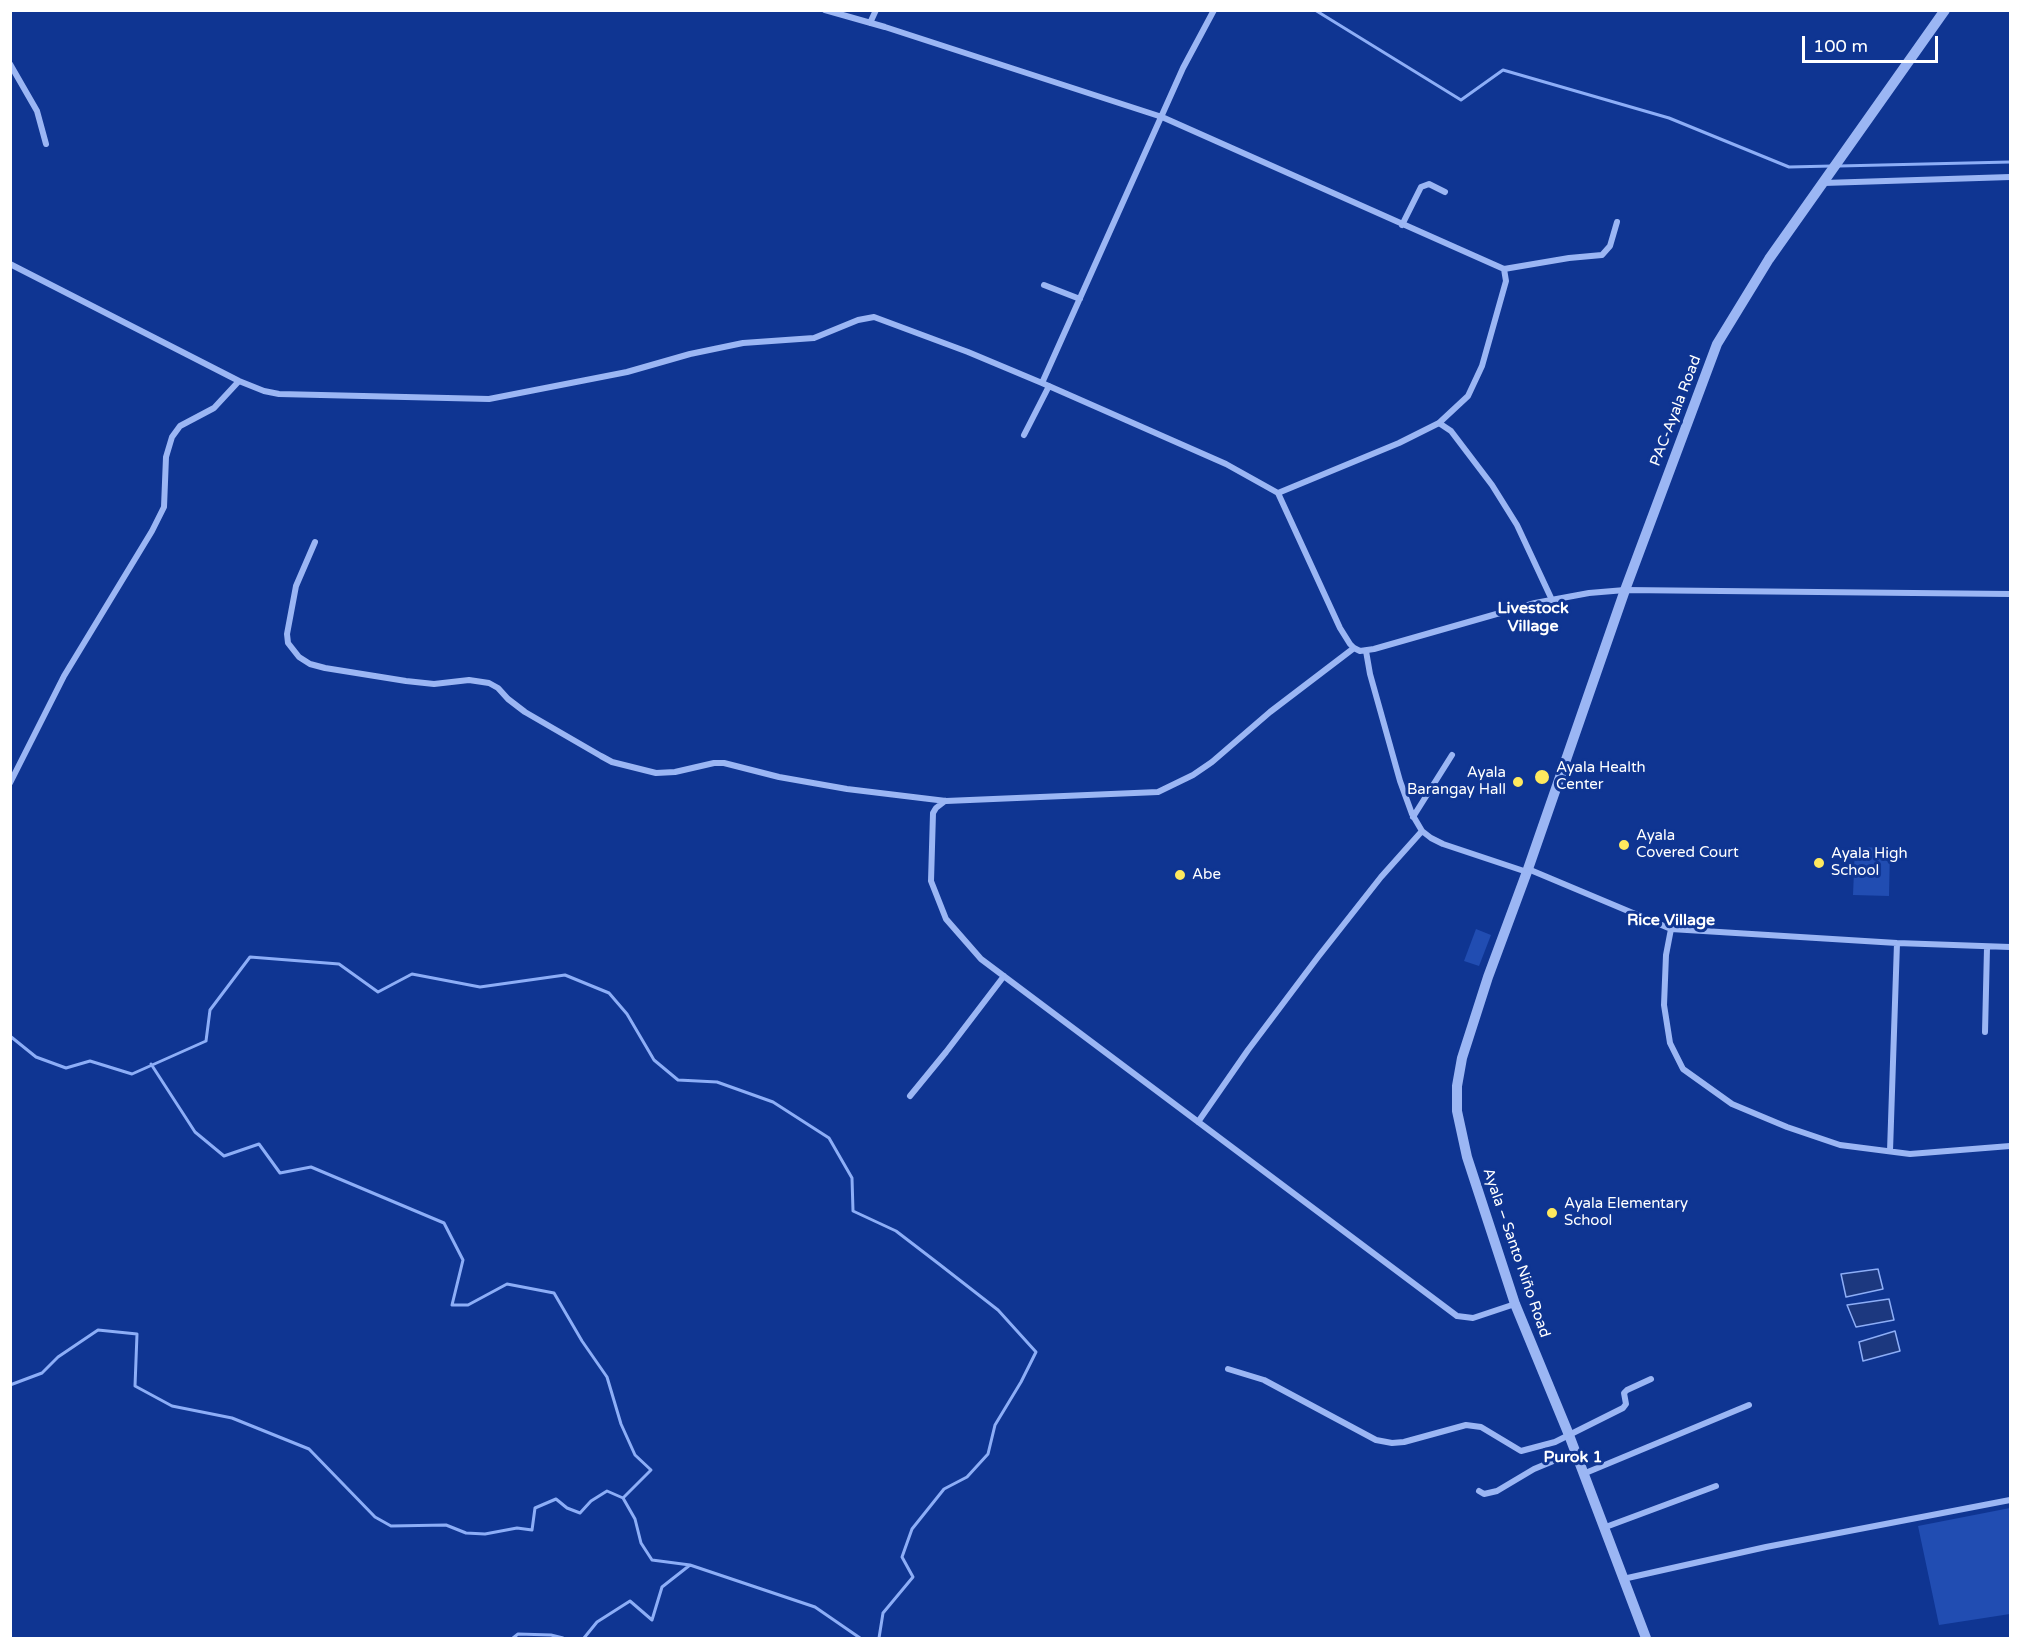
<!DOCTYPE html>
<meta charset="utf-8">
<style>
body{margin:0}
#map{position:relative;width:2021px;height:1649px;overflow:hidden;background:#0f3592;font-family:"Varela Round",sans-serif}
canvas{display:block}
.frame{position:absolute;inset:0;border:12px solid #fff;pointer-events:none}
.scale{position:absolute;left:1802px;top:36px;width:136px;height:27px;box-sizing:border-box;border:3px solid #fff;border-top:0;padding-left:8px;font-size:18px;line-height:21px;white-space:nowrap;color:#fff;-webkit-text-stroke:4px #0f3592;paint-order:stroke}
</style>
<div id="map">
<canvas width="2021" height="1649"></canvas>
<div class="frame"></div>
<div class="scale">100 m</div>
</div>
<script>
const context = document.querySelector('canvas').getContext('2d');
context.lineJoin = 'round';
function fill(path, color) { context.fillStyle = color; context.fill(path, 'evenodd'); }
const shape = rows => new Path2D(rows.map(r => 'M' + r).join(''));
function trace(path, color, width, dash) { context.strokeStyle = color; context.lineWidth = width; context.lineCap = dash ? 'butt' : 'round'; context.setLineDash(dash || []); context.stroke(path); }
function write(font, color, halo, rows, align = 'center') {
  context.font = font + ' "Varela Round",sans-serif'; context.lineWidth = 6; context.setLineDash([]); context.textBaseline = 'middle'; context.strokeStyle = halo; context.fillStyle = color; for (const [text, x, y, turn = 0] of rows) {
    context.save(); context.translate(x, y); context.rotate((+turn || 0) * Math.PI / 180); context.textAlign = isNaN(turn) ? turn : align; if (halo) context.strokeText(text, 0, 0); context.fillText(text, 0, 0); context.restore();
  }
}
fill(shape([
 [1855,847,1890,848,1889,896,1853,895],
 [1476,929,1491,935,1479,966,1464,961],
 [2010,1508,2010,1614,1939,1625,1918,1526]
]), '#214db2');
const water = shape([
 [1878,1269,1883,1289,1846,1297,1841,1274,1878,1269],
 [1889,1299,1894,1320,1856,1327,1847,1305,1889,1299],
 [1895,1331,1900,1351,1863,1361,1859,1342,1895,1331]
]);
fill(water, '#1c387f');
trace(water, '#8daef7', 1.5);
trace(shape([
 [1315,10,1461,100,1503,70,1669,118,1789,167,1832,166],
 [1839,166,2010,162],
 [10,1036,36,1057,66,1068,90,1061,132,1074,206,1041,210,1010,250,957,339,964,378,992,412,974,480,987,565,975,609,993,627,1014,654,1060,678,1080,717,1082,773,1102,829,1138,852,1178,853,1211,896,1231,939,1264,998,1310,1036,1352,1021,1382,995,1425,988,1454,967,1477,944,1489,912,1529,902,1557,913,1577,883,1613,879,1638],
 [151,1064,195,1132,224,1156,259,1144,280,1173,311,1167,444,1223,463,1260,452,1305,468,1305,507,1284,554,1293,582,1341,607,1377,621,1424,635,1455,651,1470,623,1498],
 [10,1385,42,1373,58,1357,98,1330,137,1334,135,1386,172,1406,232,1418,309,1449,375,1517,391,1526,446,1525,466,1533,485,1534,517,1528,532,1530,535,1508,556,1499,567,1508,580,1513,591,1501,607,1491,623,1498,635,1519,641,1543,652,1560,690,1565,815,1607,860,1638],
 [513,1638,518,1634,551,1635,563,1638],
 [584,1638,597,1622,630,1601,652,1620,662,1587,690,1565]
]), '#8daef7', 3);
trace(shape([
 [825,10,885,27,1162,117,1504,269,1506,281,1482,366,1468,396,1439,423,1399,443,1278,493],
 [1214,10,1183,68,1042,383,1226,464,1278,493,1340,628,1350,644,1354,648,1360,651,1374,649,1535,603,1589,593,1625,590,2010,594],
 [870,23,876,10],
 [10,64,37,111,46,144],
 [1824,183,2010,177],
 [1402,225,1421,187,1429,184,1445,192],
 [10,264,239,381,264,391,279,394,489,399,627,372,690,354,743,343,814,338,858,320,874,317,968,352,1042,383],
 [1504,269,1569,258,1602,255,1610,246,1617,222],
 [1044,285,1080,299],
 [1439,423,1451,431,1492,485,1517,525,1552,600],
 [1024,435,1049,386],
 [315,542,296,586,287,634,288,643,299,657,310,664,325,668,406,681,434,684,469,680,489,683,498,688,508,699,525,712,601,756,612,762,656,773,675,772,714,763,724,763,779,777,847,789,946,801,1158,792,1193,775,1212,762,1270,712,1354,648],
 [1366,651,1370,674,1400,781,1412,814,1422,831,1431,838,1443,844,1527,872],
 [10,783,64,676,152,531,164,507,166,457,172,437,180,426,214,408,239,381],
 [945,801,936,808,933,813,931,881,946,919,981,959,1457,1316,1473,1318,1515,1304],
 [1413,817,1452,755],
 [1528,869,1671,929,1897,943,2010,947],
 [1671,929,1666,955,1664,1005,1670,1043,1683,1069,1732,1104,1787,1127,1840,1145,1910,1154,2010,1146],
 [1985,1032,1987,948],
 [910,1096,946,1052,1004,976],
 [1198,1122,1248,1050,1318,957,1381,877,1422,831],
 [1890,1151,1897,943],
 [1228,1369,1264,1380,1376,1440,1392,1443,1404,1442,1466,1425,1481,1427,1521,1451,1555,1442,1623,1408,1626,1404,1624,1393,1627,1390,1651,1379],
 [1583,1474,1749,1405],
 [1479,1491,1484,1494,1497,1491,1534,1469,1575,1452],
 [1603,1528,1716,1486],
 [1623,1579,1766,1547,2010,1500]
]), '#9bb6f4', 6);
trace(shape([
 [1646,1638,1569,1435,1515,1304,1467,1157,1457,1111,1457,1086,1462,1058,1488,977,1528,869,1625,590,1717,344,1769,259,1945,10]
]), '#9bb6f4', 10);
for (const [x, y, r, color] of [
 [1542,777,8,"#ffe95e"],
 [1518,782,6,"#ffe95e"],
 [1624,845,6,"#ffe95e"],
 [1819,863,6,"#ffe95e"],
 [1180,875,6,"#ffe95e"],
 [1552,1213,6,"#ffe95e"]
]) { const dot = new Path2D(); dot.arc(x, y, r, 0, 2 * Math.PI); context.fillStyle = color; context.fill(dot); trace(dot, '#0f3592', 2); }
write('15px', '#fff', '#0f3592', [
 ["PAC-Ayala Road",1676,411,-69],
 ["Ayala – Santo Niño Road",1516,1253,71]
]);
write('15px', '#fff', '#0f3592', [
 ["Ayala Health",1556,768],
 ["Center",1556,785],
 ["Ayala",1506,773,"right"],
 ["Barangay Hall",1506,790,"right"],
 ["Ayala",1636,836],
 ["Covered Court",1636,853],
 ["Ayala High",1831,854],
 ["School",1831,871],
 ["Abe",1192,875],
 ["Ayala Elementary",1564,1204],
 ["School",1564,1221]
], 'left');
write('bold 16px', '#fff', '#0f3592', [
 ["Livestock",1533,609],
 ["Village",1533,627],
 ["Rice Village",1671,921],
 ["Purok 1",1573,1458]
]);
</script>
